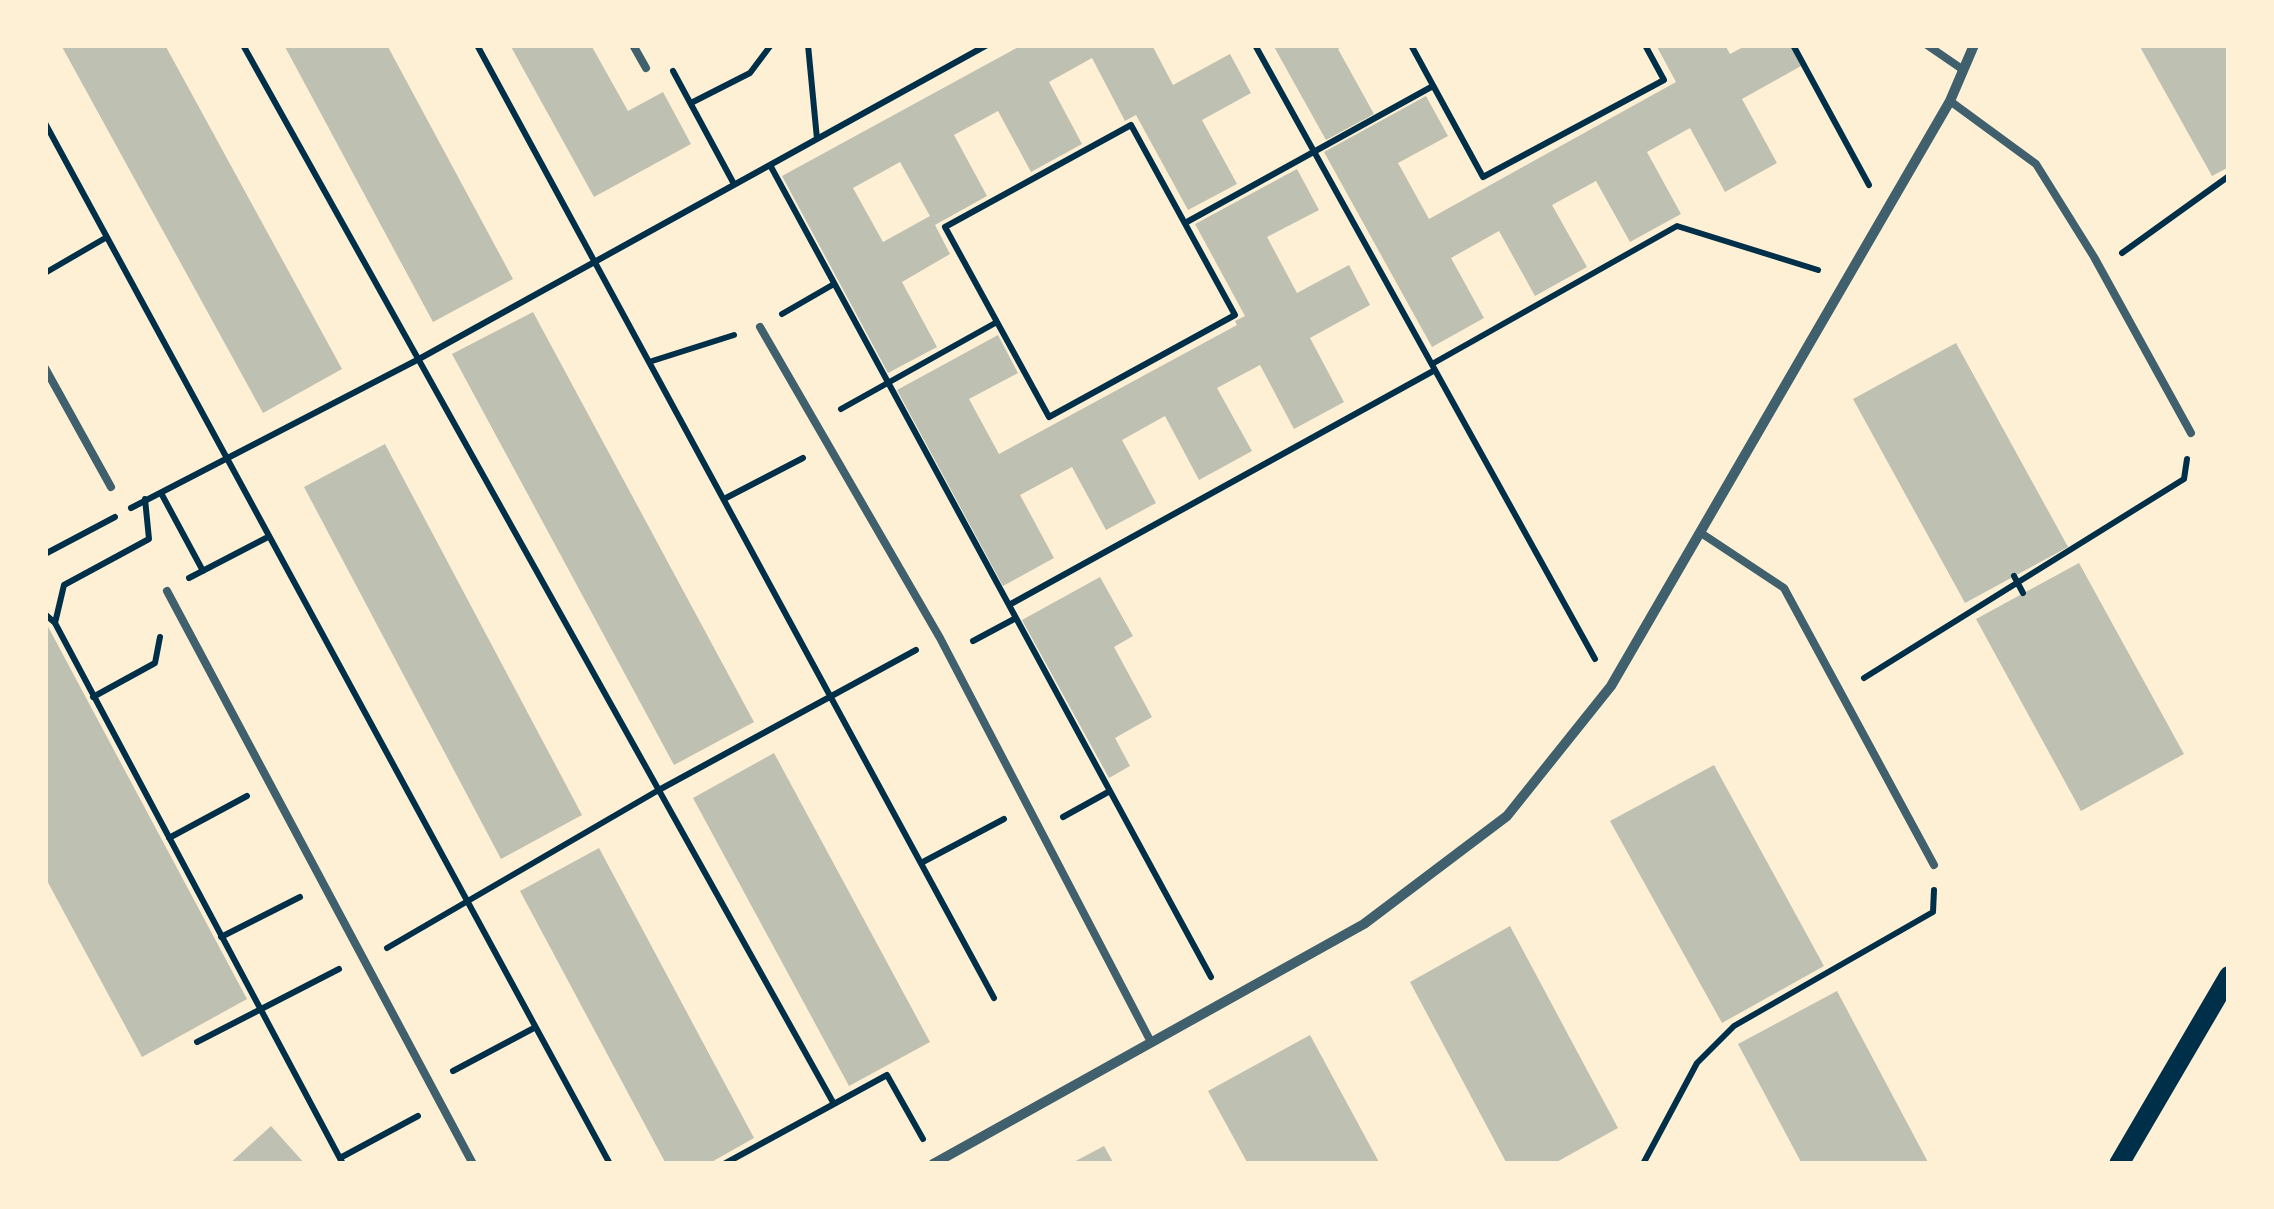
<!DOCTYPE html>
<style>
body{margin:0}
#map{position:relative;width:2274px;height:1209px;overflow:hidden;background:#fdf0d5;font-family:"IBM Plex Sans",sans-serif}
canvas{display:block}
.frame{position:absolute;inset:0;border:48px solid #fdf0d5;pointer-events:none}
</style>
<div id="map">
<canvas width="2274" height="1209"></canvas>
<div class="frame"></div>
</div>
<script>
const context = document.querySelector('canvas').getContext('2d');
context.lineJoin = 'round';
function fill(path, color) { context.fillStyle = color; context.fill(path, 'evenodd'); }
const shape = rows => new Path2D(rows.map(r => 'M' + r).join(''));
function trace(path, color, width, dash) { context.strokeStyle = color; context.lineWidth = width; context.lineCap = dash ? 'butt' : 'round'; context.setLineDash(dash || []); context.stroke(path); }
fill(shape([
 [61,45,165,45,342,369,263,413],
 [284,45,387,45,513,279,433,322],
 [510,45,591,45,628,111,663,92,691,144,594,197],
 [1022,45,1152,45,1173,85,1230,54,1251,93,1202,120,1237,184,1188,210,1136,115,1125,121,1092,58,1049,82,1082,144,1031,172,998,111,954,135,987,196,935,225,950,254,902,282,937,347,888,373,782,176],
 [900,162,930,216,883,242,853,188],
 [1273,45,1346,45,1338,49,1374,114,1326,140],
 [1656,45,1725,45,1730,54,1747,45,1790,45,1801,66,1742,99,1777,163,1725,192,1690,128,1647,152,1681,214,1630,242,1596,181,1552,205,1587,267,1535,296,1499,231,1451,258,1484,318,1432,347,1324,152,1426,96,1448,136,1398,163,1429,219,1676,82],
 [2139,45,2229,45,2229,167,2212,176],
 [1297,169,1319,210,1267,237,1297,293,1349,265,1370,305,1310,338,1344,402,1294,429,1260,365,1217,388,1252,451,1199,480,1165,416,1122,440,1156,503,1106,530,1072,467,1020,495,1054,558,1003,586,897,390,998,335,1018,373,969,399,999,454,1237,325,1235,321,1245,316,1195,224],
 [533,312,754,722,674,765,452,354],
 [1956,343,2068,547,1965,603,1853,399],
 [385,444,582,815,501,859,304,487],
 [2079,563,2184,754,2081,811,1976,619],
 [1100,577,1133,636,1114,647,1152,717,1115,738,1130,766,1109,778,1022,620],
 [45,621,247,999,142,1057,45,877],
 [774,753,930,1042,849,1086,693,798],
 [1714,765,1824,966,1722,1023,1610,821],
 [599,848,754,1138,708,1164,666,1164,520,891],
 [1510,926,1618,1128,1553,1164,1507,1164,1410,982],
 [1837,991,1929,1164,1802,1164,1738,1044],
 [1310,1035,1380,1164,1248,1164,1208,1091],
 [271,1126,305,1164,229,1164],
 [1104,1146,1114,1164,1070,1164]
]), '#bec0b2');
trace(shape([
 [243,45,834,1104],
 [477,45,994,998],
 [808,45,817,139],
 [1255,45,1595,659],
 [1411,45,1483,177,1664,80,1645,45],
 [1793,45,1869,185],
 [673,71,734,184],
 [691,103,750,73,771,45],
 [45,123,610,1164],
 [1131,125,1235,315,1049,417,945,227,1131,125],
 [770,165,1211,977],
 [1185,223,1433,86],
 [2122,253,2229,176],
 [45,273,107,237],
 [782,314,834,284],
 [649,362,734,335],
 [1432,364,1677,226,1818,270],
 [841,409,997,322],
 [161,493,203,571],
 [724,499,803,458],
 [131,508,419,359,987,45],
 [45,554,115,517],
 [2014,576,2023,593],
 [189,578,268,537],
 [1009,605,1435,370],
 [45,614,55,623,343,1164],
 [55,623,64,585,149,539,145,499],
 [973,641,1016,618],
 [1864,678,2184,479,2187,459],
 [93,697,155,663,160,637],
 [1063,817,1110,791],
 [169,838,247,796],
 [921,863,1004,819],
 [221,937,300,897],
 [387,948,657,791,916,650],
 [197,1042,339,969],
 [453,1071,534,1028],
 [340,1158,418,1116],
 [724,1164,887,1075,923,1139],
 [1643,1164,1697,1063,1734,1026,1933,912,1934,890]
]), '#003049', 6);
trace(shape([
 [633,45,646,68],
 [1927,45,1962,69],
 [1950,101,2036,164,2094,257,2191,433],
 [760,327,940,638,1151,1042],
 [45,368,111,487],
 [1701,533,1784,588,1934,865],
 [167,591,473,1164]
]), '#3f606c', 8);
trace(shape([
 [933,1164,1364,924,1507,816,1611,686,1950,101,1974,45]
]), '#3f606c', 10);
trace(shape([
 [2119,1164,2229,976]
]), '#003049', 20);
</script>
